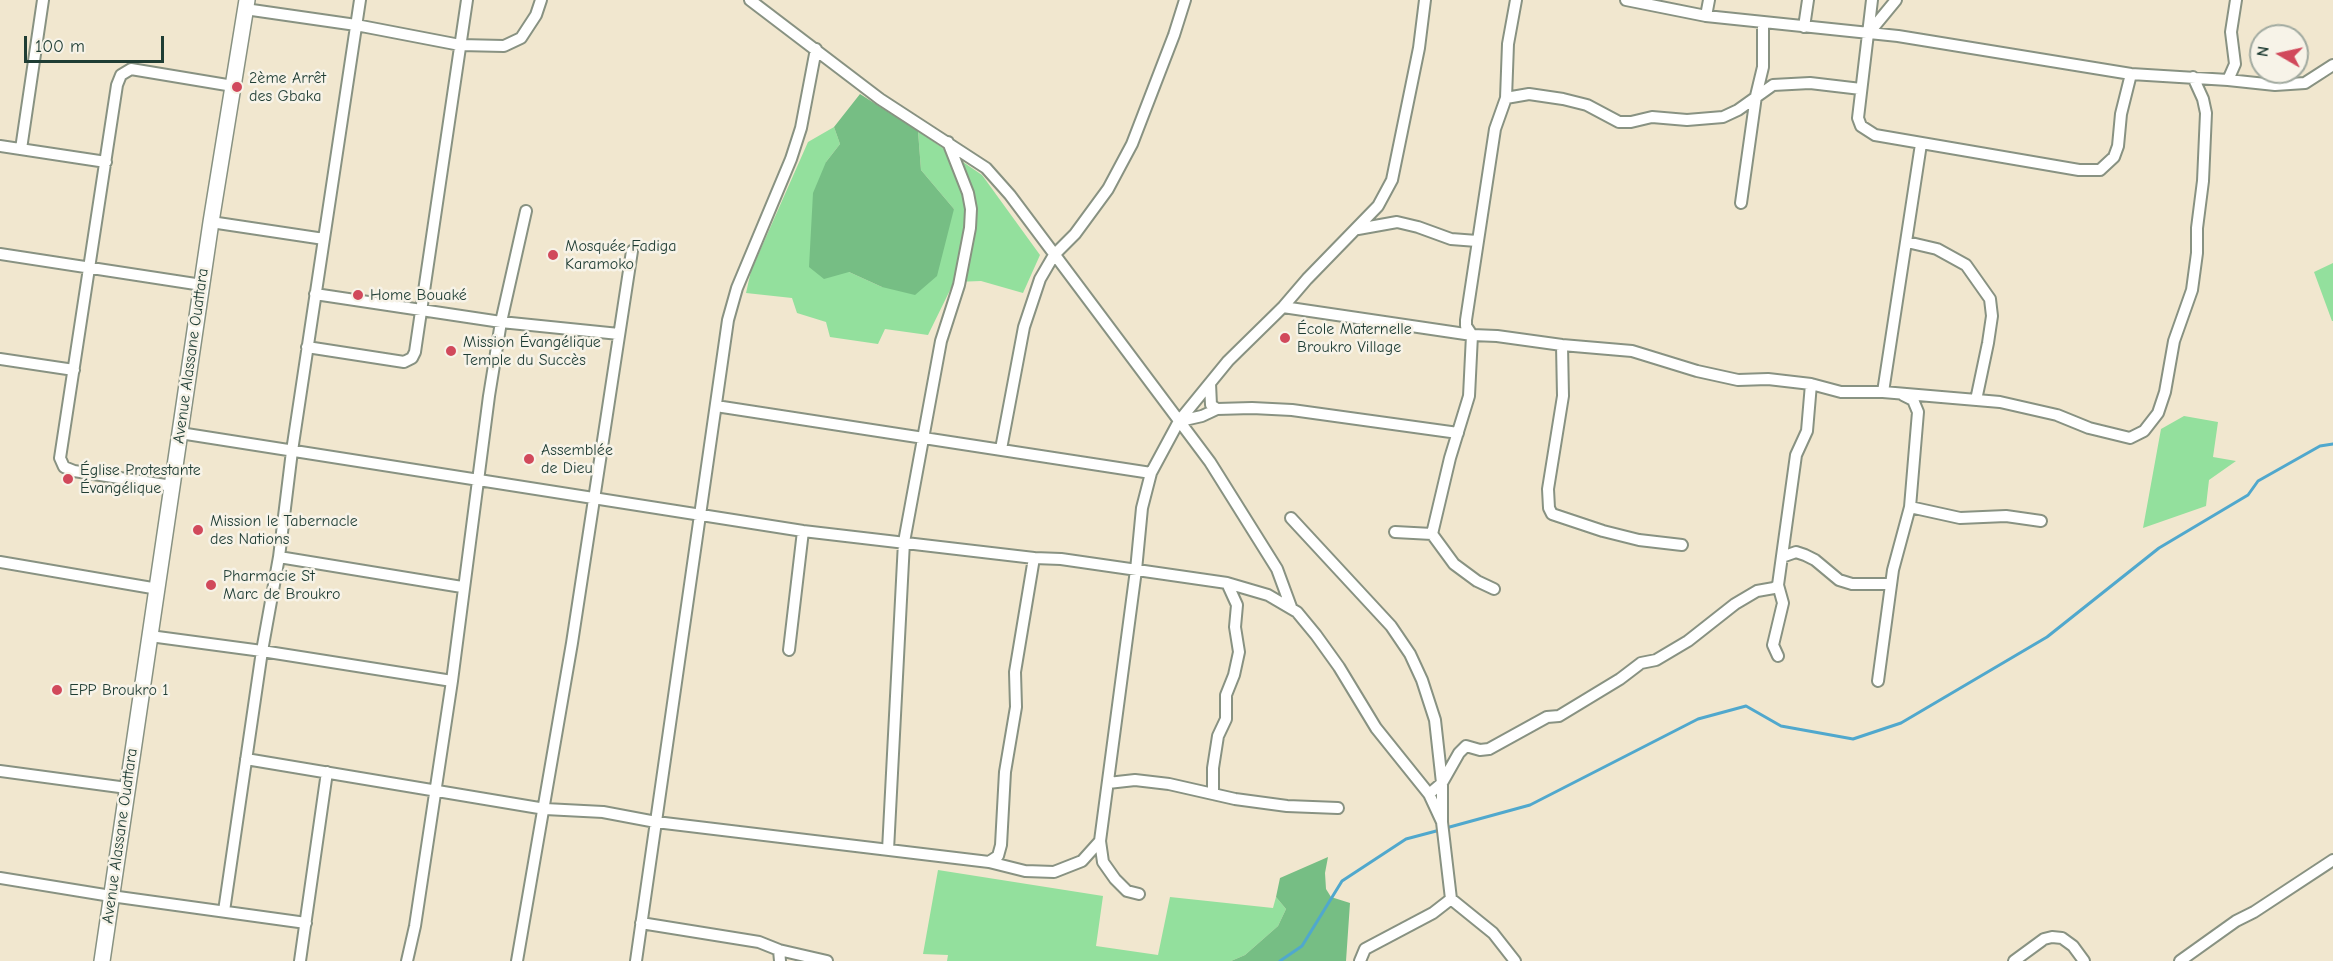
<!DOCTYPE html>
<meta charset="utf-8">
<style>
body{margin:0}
#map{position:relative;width:2333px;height:961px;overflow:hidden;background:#f1e7cf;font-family:"Comic Neue",sans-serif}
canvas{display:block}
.north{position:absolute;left:2249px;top:24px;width:60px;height:60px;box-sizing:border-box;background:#f7f3e8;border:2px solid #a1aaa0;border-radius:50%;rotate:279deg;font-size:16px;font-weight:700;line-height:24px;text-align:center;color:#1f3d34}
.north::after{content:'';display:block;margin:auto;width:21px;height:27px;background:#d1495b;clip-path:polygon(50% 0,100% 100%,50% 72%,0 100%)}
.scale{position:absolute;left:24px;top:36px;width:140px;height:27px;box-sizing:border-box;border:3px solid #1f3d34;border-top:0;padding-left:8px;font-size:18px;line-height:21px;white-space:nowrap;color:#1f3d34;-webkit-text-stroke:4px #f7f3e8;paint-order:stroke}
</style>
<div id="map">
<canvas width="2333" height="961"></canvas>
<div class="north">N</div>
<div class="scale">100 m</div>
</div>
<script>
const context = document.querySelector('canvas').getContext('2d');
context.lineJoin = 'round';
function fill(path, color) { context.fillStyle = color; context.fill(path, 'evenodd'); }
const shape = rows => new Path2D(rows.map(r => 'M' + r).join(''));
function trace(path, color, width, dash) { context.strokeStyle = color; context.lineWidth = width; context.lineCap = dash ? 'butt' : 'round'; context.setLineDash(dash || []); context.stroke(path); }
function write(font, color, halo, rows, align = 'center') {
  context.font = font + ' "Comic Neue",sans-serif'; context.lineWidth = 5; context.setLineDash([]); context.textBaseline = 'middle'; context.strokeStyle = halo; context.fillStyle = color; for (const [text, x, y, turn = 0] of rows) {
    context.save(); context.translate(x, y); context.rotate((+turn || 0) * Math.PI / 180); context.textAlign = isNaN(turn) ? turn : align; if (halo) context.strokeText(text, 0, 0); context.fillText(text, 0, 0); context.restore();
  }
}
fill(shape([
 [834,127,840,144,826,162,849,272,882,287,954,209,921,170,918,131,982,175,1040,255,1023,293,981,281,954,282,928,335,885,329,878,344,830,337,826,322,797,313,792,298,746,293,751,271,808,142],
 [2333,263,2333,321,2332,321,2314,272],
 [2184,416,2218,422,2213,457,2236,461,2209,480,2206,506,2143,528,2161,429],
 [938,870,1103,896,1096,946,1158,955,1170,897,1273,908,1276,897,1286,909,1278,926,1245,955,1231,961,947,961,948,955,923,954]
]), '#93e09d');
fill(shape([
 [860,94,918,131,921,170,954,209,937,276,915,295,882,287,849,272,824,279,809,267,813,193,826,162,840,144,834,127],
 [1328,857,1325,873,1326,889,1331,897,1350,903,1346,961,1231,961,1245,955,1278,926,1286,909,1276,897,1280,878]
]), '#76be84');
trace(shape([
 [1446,828,1530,805,1698,719,1746,706,1781,726,1853,739,1901,723,2047,637,2159,548,2248,495,2258,481,2320,446,2333,444],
 [1280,961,1302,946,1342,881,1406,839,1440,830]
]), '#50a8cd', 3);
const street = shape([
 [750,0,880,99,986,168,1010,195,1210,462,1277,569,1291,607],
 [1626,0,1706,16,1898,36,2131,74,2228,80,2275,85,2305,83,2333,65],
 [1872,0,1858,118,1861,126,1875,135,2079,170,2100,170,2114,157,2118,146,2121,114,2131,74],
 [245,9,356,25,460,45,504,46,521,38,536,15,541,0],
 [1706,16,1709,0],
 [1804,27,1808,0],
 [1868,34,1896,0],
 [2228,80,2235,64,2231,32,2236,0],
 [1506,98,1529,94,1563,99,1587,105,1619,122,1631,122,1652,117,1687,120,1723,117,1738,110,1773,85,1810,83,1861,89],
 [0,146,106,162],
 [21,149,43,0],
 [1741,203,1756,96,1763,67,1763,23],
 [211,222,324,239],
 [1358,229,1397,222,1418,227,1451,239,1477,241],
 [1907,242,1937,249,1966,265,1990,299,1992,316,1988,343,1976,400],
 [0,254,202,285],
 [315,294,501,322,619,334],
 [1283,307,1472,335,1497,336,1562,345,1632,351,1697,371,1738,380,1768,379,1811,384,1841,392,1883,392,2000,402,2057,415,2089,428,2130,438,2144,431,2158,413,2165,392,2174,341,2192,290,2197,253,2197,228,2203,181,2206,113,2203,99,2193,77],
 [1562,345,1563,396,1548,489,1549,508,1552,514,1603,531,1639,540,1682,545],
 [307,347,404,362,412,358,415,352,467,0],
 [0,359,74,370],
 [1210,383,1211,405,1217,409],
 [1883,392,1921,144],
 [716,406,1151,473],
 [1180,421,1202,416,1217,409,1252,408,1292,410,1458,433],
 [180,433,803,531,1034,558,1061,559,1227,583,1268,595,1297,612,1316,635,1339,667,1376,728,1429,794,1442,822],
 [1001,449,1024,327,1040,279,1054,255,1075,234,1108,189,1132,144,1174,35,1185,0],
 [172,486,74,471,64,467,60,458,117,85,121,75,131,69,233,86],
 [1910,507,1960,518,2006,516,2041,521],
 [1291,518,1391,626,1410,654,1422,680,1435,720,1442,783,1442,822,1451,899,1493,933,1515,961],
 [1395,532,1432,534,1454,564,1477,581,1494,589],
 [1432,534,1450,458,1469,396,1472,335,1466,326,1466,320,1495,129,1506,98,1508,44,1516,0],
 [279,557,462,587],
 [1782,557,1796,552,1805,555,1815,560,1839,580,1852,584,1891,584],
 [0,562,158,589],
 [1778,585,1783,603,1773,645,1778,656],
 [150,636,262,651,452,681],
 [789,650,803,531],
 [1878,681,1893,570,1910,507,1918,412,1913,400,1903,395],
 [246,759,545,809,603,812,656,822,989,862,1025,871,1054,872,1082,861,1100,841,1136,570,1142,508,1151,473,1179,421,1228,361,1283,307,1307,279,1378,206,1392,180,1419,48,1425,0],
 [0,771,127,788],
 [1108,783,1135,780,1169,784,1235,799,1287,806,1338,808],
 [1213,794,1213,768,1218,736,1226,719,1226,695,1234,675,1239,652,1235,627,1237,605,1227,583],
 [1429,794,1442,783,1459,753,1466,746,1480,750,1489,749,1547,717,1559,716,1620,679,1641,663,1656,660,1688,641,1735,604,1757,591,1774,588,1778,585,1796,455,1807,431,1811,384],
 [1100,841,1103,862,1115,879,1127,891,1139,894],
 [888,850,904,542,941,341,959,285,970,228,971,209,968,193,948,142],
 [989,862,998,856,1001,845,1005,772,1016,707,1015,672,1034,558],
 [0,878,111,896,306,923],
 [224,911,262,651,279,557,292,451,360,0],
 [641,923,759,942,779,950,780,961],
 [779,950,827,961],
 [300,961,327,772],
 [407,961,415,926,452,681,489,396,501,322,526,211],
 [517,961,572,643,632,251],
 [636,961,728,320,737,288,791,159,801,128,816,49],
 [1360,961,1365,949,1433,913,1451,899],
 [2014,961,2044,939,2052,937,2062,938,2073,946,2084,961],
 [2180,961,2236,921,2254,912,2333,860]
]);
const secondary = shape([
 [102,961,211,222,247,0]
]);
trace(street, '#889282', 14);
trace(secondary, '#889282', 18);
trace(street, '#fff', 10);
trace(secondary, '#fff', 15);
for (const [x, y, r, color] of [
 [237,87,6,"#d1495b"],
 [553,255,6,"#d1495b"],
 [358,295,6,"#d1495b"],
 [1285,338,6,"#d1495b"],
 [451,351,6,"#d1495b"],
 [529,459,6,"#d1495b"],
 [68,479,6,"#d1495b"],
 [198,530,6,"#d1495b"],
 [211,585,6,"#d1495b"],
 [57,690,6,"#d1495b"]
]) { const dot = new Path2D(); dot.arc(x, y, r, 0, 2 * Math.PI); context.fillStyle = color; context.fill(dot); trace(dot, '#f7f3e8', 2); }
write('16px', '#1f3d34', '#f7f3e8', [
 ["2ème Arrêt",249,78],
 ["des Gbaka",249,96],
 ["Mosquée Fadiga",565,246],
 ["Karamoko",565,264],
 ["Home Bouaké",370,295],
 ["École Maternelle",1297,329],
 ["Broukro Village",1297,347],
 ["Mission Évangélique",463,342],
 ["Temple du Succès",463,360],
 ["Assemblée",541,450],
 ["de Dieu",541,468],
 ["Église Protestante",80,470],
 ["Évangélique",80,488],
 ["Mission le Tabernacle",210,521],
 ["des Nations",210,539],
 ["Pharmacie St",223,576],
 ["Marc de Broukro",223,594],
 ["EPP Broukro 1",69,690]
], 'left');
write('16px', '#1f3d34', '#f7f3e8', [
 ["Avenue Alassane Ouattara",191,356,-82],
 ["Avenue Alassane Ouattara",120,836,-82]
]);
</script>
